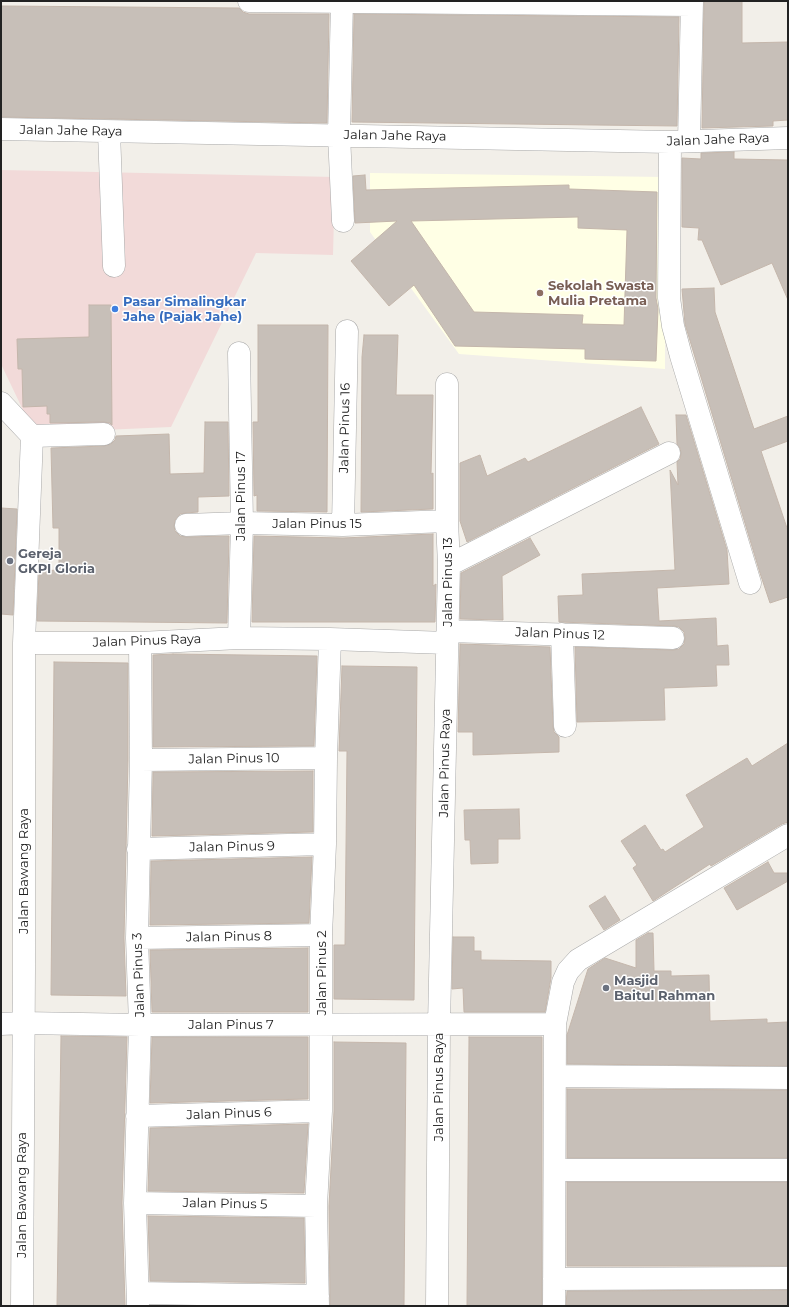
<!DOCTYPE html>
<style>
body{margin:0}
#map{position:relative;width:789px;height:1307px;overflow:hidden;background:#f2efe9;font-family:Montserrat,sans-serif}
canvas{display:block}
.frame{position:absolute;inset:0;border:2px solid #222;pointer-events:none}
</style>
<div id="map">
<canvas width="789" height="1307"></canvas>
<div class="frame"></div>
</div>
<script>
const context = document.querySelector('canvas').getContext('2d');
context.lineJoin = 'round';
function fill(path, color) { context.fillStyle = color; context.fill(path, 'evenodd'); }
const shape = rows => new Path2D(rows.map(r => 'M' + r).join(''));
function trace(path, color, width, dash) { context.strokeStyle = color; context.lineWidth = width; context.lineCap = dash ? 'butt' : 'round'; context.setLineDash(dash || []); context.stroke(path); }
function write(font, color, halo, rows, align = 'center') {
  context.font = font + ' Montserrat,sans-serif'; context.lineWidth = 3; context.setLineDash([]); context.textBaseline = 'middle'; context.strokeStyle = halo; context.fillStyle = color; for (const [text, x, y, turn = 0] of rows) {
    context.save(); context.translate(x, y); context.rotate((+turn || 0) * Math.PI / 180); context.textAlign = isNaN(turn) ? turn : align; if (halo) context.strokeText(text, 0, 0); context.fillText(text, 0, 0); context.restore();
  }
}
fill(shape([
 [1,170,335,177,333,255,256,253,171,427,34,433,1,364]
]), '#f2dad9');
fill(shape([
 [370,173,665,177,665,369,459,354,370,232]
]), '#ffffe5');
const building = shape([
 [704,1,742,1,742,43,788,42,788,120,773,121,773,126,702,128,704,1],
 [1,6,239,8,243,12,249,14,329,14,327,123,1,117,1,6],
 [354,14,679,17,677,126,352,122,354,14],
 [734,152,734,159,788,160,788,300,772,263,721,285,702,240,698,240,699,228,682,227,682,158,701,159,701,153,734,152],
 [365,175,366,190,569,185,569,189,657,192,656,298,658,309,656,361,585,359,585,349,455,346,414,285,389,306,351,261,397,221,355,223,353,176,365,175],
 [578,217,578,228,627,230,624,325,582,324,583,315,474,312,411,221,578,217],
 [714,288,715,312,754,429,788,416,788,441,761,451,788,531,788,597,770,603,760,573,685,324,682,289,714,288],
 [89,305,111,305,112,425,110,423,104,422,50,423,50,414,47,414,47,406,23,407,22,369,18,369,17,339,89,337,89,305],
 [258,325,328,325,327,512,257,511,257,495,254,496,253,422,258,422,258,325],
 [364,335,398,335,396,395,433,395,431,474,433,473,433,509,361,512,362,357,364,335],
 [641,407,659,444,467,542,460,521,460,463,480,455,487,476,525,458,528,462,641,407],
 [676,415,686,415,727,550,729,584,657,588,659,621,716,618,717,646,728,645,729,665,716,665,717,686,664,688,665,720,577,722,575,647,673,650,679,649,684,644,685,638,684,632,679,627,674,626,559,622,558,596,583,595,582,574,675,570,670,470,678,485,677,462,680,459,681,453,680,448,677,444,676,415],
 [205,422,228,422,229,496,198,497,198,512,186,513,180,514,175,520,174,526,175,531,180,536,186,537,229,536,227,623,37,621,39,571,59,570,59,528,53,528,51,448,104,446,111,444,115,440,116,436,169,434,170,474,204,473,205,422],
 [1,508,17,509,13,615,1,614,1,508],
 [433,534,433,586,436,584,435,622,252,622,254,536,343,538,433,534],
 [530,538,540,555,502,576,503,620,460,619,461,573,530,538],
 [460,644,550,647,553,726,554,732,559,737,559,752,473,755,473,732,458,732,460,644],
 [173,654,317,656,314,746,153,747,153,655,173,654],
 [54,662,128,663,128,760,124,938,126,996,51,995,54,662],
 [342,666,417,667,414,1000,334,999,334,945,345,945,347,751,339,751,342,666],
 [788,743,788,822,782,824,711,866,710,864,653,901,633,868,637,865,621,841,645,825,661,850,663,849,665,852,704,827,686,795,747,758,752,766,788,743],
 [313,771,313,832,152,836,153,772,313,771],
 [519,809,520,839,498,839,498,863,471,864,470,840,465,840,464,810,519,809],
 [312,857,309,923,150,925,151,861,312,857],
 [768,862,774,873,788,873,788,881,737,910,724,888,768,862],
 [605,896,620,920,604,930,589,906,605,896],
 [648,933,653,933,654,971,671,971,671,976,709,975,710,1021,767,1019,767,1023,787,1022,788,1066,567,1064,567,1035,588,969,605,958,636,968,636,940,648,933],
 [453,937,474,937,474,951,481,951,481,960,551,961,551,978,545,1012,464,1012,463,988,452,989,453,937],
 [308,948,308,1012,152,1012,150,950,308,948],
 [61,1036,127,1037,122,1203,125,1306,57,1306,61,1036],
 [152,1037,308,1037,308,1099,150,1103,152,1037],
 [469,1037,542,1037,542,1306,467,1306,469,1037],
 [334,1042,406,1043,404,1306,330,1306,329,1206,334,1111,334,1042],
 [567,1089,788,1090,788,1158,567,1158,567,1089],
 [308,1124,304,1193,148,1191,150,1128,308,1124],
 [567,1182,788,1182,788,1266,567,1266,567,1182],
 [148,1216,304,1218,305,1283,150,1281,148,1216],
 [788,1290,788,1306,566,1306,567,1291,788,1290]
]);
fill(building, '#c7bfb8');
trace(building, '#c4b6ab', 1);
const minor = shape([
 [249,1,692,5],
 [342,1,339,135,343,221],
 [1,129,670,142,788,138],
 [109,132,114,266],
 [689,141,692,1],
 [670,142,669,298,673,326,681,356,750,583],
 [239,353,242,523,239,638],
 [1,403,32,436,104,434],
 [186,525,242,523,343,525,447,521],
 [343,525,347,331],
 [449,565,669,453],
 [448,631,673,638],
 [562,634,565,726],
 [24,643,140,643,239,638,330,639,447,643],
 [141,760,326,758],
 [138,849,325,844],
 [137,938,321,935],
 [1,1024,23,1023,140,1025,555,1024,563,982,568,971,578,960,788,835],
 [555,1076,788,1078],
 [137,1116,321,1111],
 [555,1170,788,1170],
 [135,1203,316,1206],
 [554,1279,788,1278],
 [138,1293,318,1296],
 [22,1306,24,969,24,643,32,436],
 [138,1306,135,1203,140,1025,137,938,141,760,140,643],
 [318,1306,316,1206,321,1111,321,935,325,844,326,758,330,639],
 [437,1306,439,1025,449,565,447,521,447,384],
 [554,1306,555,1024]
]);
trace(minor, '#a9a9a9', 23);
trace(minor, '#fff', 22);
for (const [x, y, r, color] of [
 [540,293,4,"#8d6e63"],
 [115,309,4,"#3f7fe0"],
 [10,561,4,"#6b7280"],
 [606,988,4,"#6b7280"]
]) { const dot = new Path2D(); dot.arc(x, y, r, 0, 2 * Math.PI); context.fillStyle = color; context.fill(dot); trace(dot, '#fff', 1.5); }
write('13px', '#222', '#fff', [
 ["Jalan Jahe Raya",71,131,1],
 ["Jalan Jahe Raya",395,136,1],
 ["Jalan Jahe Raya",718,140,-2],
 ["Jalan Pinus 16",345,428,-89],
 ["Jalan Pinus 17",241,496,-90],
 ["Jalan Pinus 15",317,524],
 ["Jalan Pinus 13",448,582,-90],
 ["Jalan Pinus 12",560,634,2],
 ["Jalan Pinus Raya",147,641,-2],
 ["Jalan Pinus 10",234,759,-1],
 ["Jalan Pinus Raya",445,763,-89],
 ["Jalan Pinus 9",232,847,-1],
 ["Jalan Bawang Raya",24,871,-90],
 ["Jalan Pinus 8",229,937,-1],
 ["Jalan Pinus 2",322,973,-90],
 ["Jalan Pinus 3",139,975,-92],
 ["Jalan Pinus 7",231,1025],
 ["Jalan Pinus Raya",439,1087,-90],
 ["Jalan Pinus 6",229,1114,-2],
 ["Jalan Bawang Raya",22,1195,-90],
 ["Jalan Pinus 5",225,1204,1]
]);
write('bold 13px', '#785e54', '#fff', [
 ["Sekolah Swasta",548,286],
 ["Mulia Pretama",548,301]
], 'left');
write('bold 13px', '#366cbe', '#fff', [
 ["Pasar Simalingkar",123,302],
 ["Jahe (Pajak Jahe)",123,317]
], 'left');
write('bold 13px', '#5b616d', '#fff', [
 ["Gereja",18,554],
 ["GKPI Gloria",18,569],
 ["Masjid",614,981],
 ["Baitul Rahman",614,996]
], 'left');
</script>
